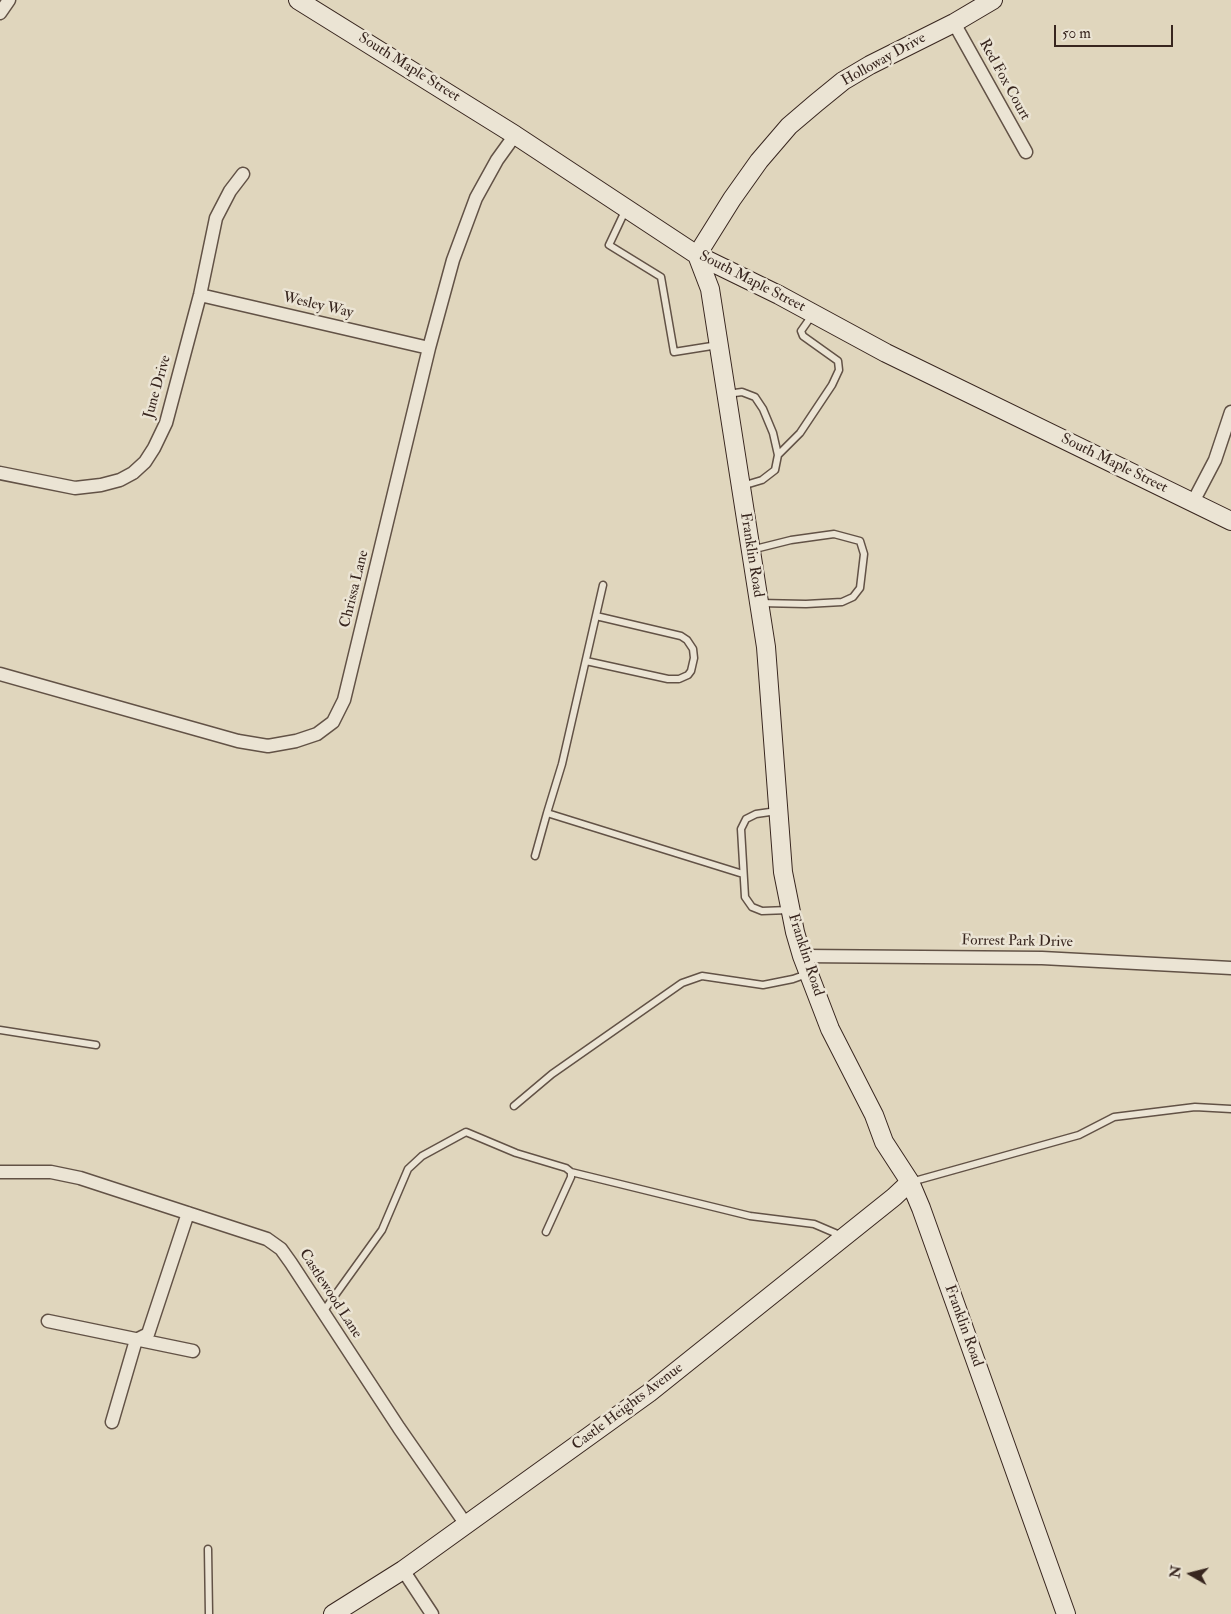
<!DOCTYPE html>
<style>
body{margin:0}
#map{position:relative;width:1231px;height:1614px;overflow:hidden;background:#e0d6bd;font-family:"IM FELL Double Pica",serif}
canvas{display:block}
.north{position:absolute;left:1166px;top:1549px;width:50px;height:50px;-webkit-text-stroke:4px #ebe4d4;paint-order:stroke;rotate:278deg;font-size:14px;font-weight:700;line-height:20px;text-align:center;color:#38261f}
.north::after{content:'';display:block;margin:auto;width:18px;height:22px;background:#38261f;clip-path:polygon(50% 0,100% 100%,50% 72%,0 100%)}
.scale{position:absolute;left:1054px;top:25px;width:119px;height:22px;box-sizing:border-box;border:2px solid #38261f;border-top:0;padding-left:6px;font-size:15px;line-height:18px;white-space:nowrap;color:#38261f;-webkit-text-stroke:4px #ebe4d4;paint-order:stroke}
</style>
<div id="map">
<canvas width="1231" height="1614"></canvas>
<div class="north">N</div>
<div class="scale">50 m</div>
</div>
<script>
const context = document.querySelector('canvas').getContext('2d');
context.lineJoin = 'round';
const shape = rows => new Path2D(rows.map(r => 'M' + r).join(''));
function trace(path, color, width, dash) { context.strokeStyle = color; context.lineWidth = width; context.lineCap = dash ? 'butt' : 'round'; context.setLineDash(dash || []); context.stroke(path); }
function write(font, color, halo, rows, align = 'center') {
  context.font = font + ' "IM FELL Double Pica",serif'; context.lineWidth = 5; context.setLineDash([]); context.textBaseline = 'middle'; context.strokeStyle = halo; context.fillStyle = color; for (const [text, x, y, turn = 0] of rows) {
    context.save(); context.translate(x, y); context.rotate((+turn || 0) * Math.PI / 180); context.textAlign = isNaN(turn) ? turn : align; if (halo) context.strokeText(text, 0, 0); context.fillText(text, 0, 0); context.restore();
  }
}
const lane = shape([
 [626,209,609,245,661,277,674,352,718,345],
 [727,394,742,392,755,397,763,409,773,433,778,455,775,470,762,480,742,486],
 [778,455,800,433,832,385,839,370,838,361,803,336,801,331,813,314],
 [751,550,791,540,834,534,860,541,864,554,860,588,853,597,842,602,806,604,760,603],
 [603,585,562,764,547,813,743,874],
 [586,661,668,679,679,679,688,675,691,671,694,658,693,649,687,640,681,636,596,616],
 [777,811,756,814,746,819,741,829,745,897,752,907,762,911,789,910],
 [535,856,547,813],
 [0,1030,96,1045],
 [514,1106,552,1074,682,983,702,976,763,985,793,979,807,974],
 [571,1172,750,1216,814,1224,842,1236],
 [911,1182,1079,1135,1114,1117,1195,1107,1231,1109],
 [323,1312,382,1230,408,1169,422,1156,466,1132,516,1153,566,1168,571,1172,571,1177,546,1232],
 [208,1549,209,1614]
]);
const street = shape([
 [0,13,9,0],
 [954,23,1026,152],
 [200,295,429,348],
 [0,473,75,488,101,485,120,480,133,473,145,462,154,448,166,423,200,295,216,218,230,191,243,174],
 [1193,502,1215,460,1231,412],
 [0,674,238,741,268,746,296,741,317,734,333,722,344,700,429,348,453,260,476,198,497,160,515,135],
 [802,956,1042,958,1231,968],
 [0,1172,51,1172,80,1178,267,1239,281,1249,291,1263,399,1428,467,1526],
 [48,1321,193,1351],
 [112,1422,136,1340,148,1334,188,1213],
 [403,1570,432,1614]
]);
const secondary = shape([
 [298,0,515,135,697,255,779,295,886,353,1231,521],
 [993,0,954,23,870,65,843,81,816,103,789,126,759,161,732,199,697,255,710,289,766,647,783,872,795,932,802,956,830,1029,874,1115,884,1142,910,1182,921,1208,1066,1614],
 [333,1614,403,1570,649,1393,894,1197,910,1182]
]);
trace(lane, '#625246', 9);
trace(street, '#625246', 15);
trace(secondary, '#38261f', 20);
trace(lane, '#ebe4d4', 6);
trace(street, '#ebe4d4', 12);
trace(secondary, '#ebe4d4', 18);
write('15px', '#38261f', '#ebe4d4', [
 ["Holloway Drive",884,60,-29],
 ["South Maple Street",409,68,32],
 ["Red Fox Court",1004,80,61],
 ["South Maple Street",752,282,27],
 ["Wesley Way",318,306,13],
 ["June Drive",158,387,-74],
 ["South Maple Street",1114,464,26],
 ["Franklin Road",751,555,81],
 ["Chrissa Lane",355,589,-76],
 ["Forrest Park Drive",1017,942,1],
 ["Franklin Road",805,955,72],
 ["Castlewood Lane",330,1294,57],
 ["Franklin Road",963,1326,70],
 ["Castle Heights Avenue",628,1407,-37]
]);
</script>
